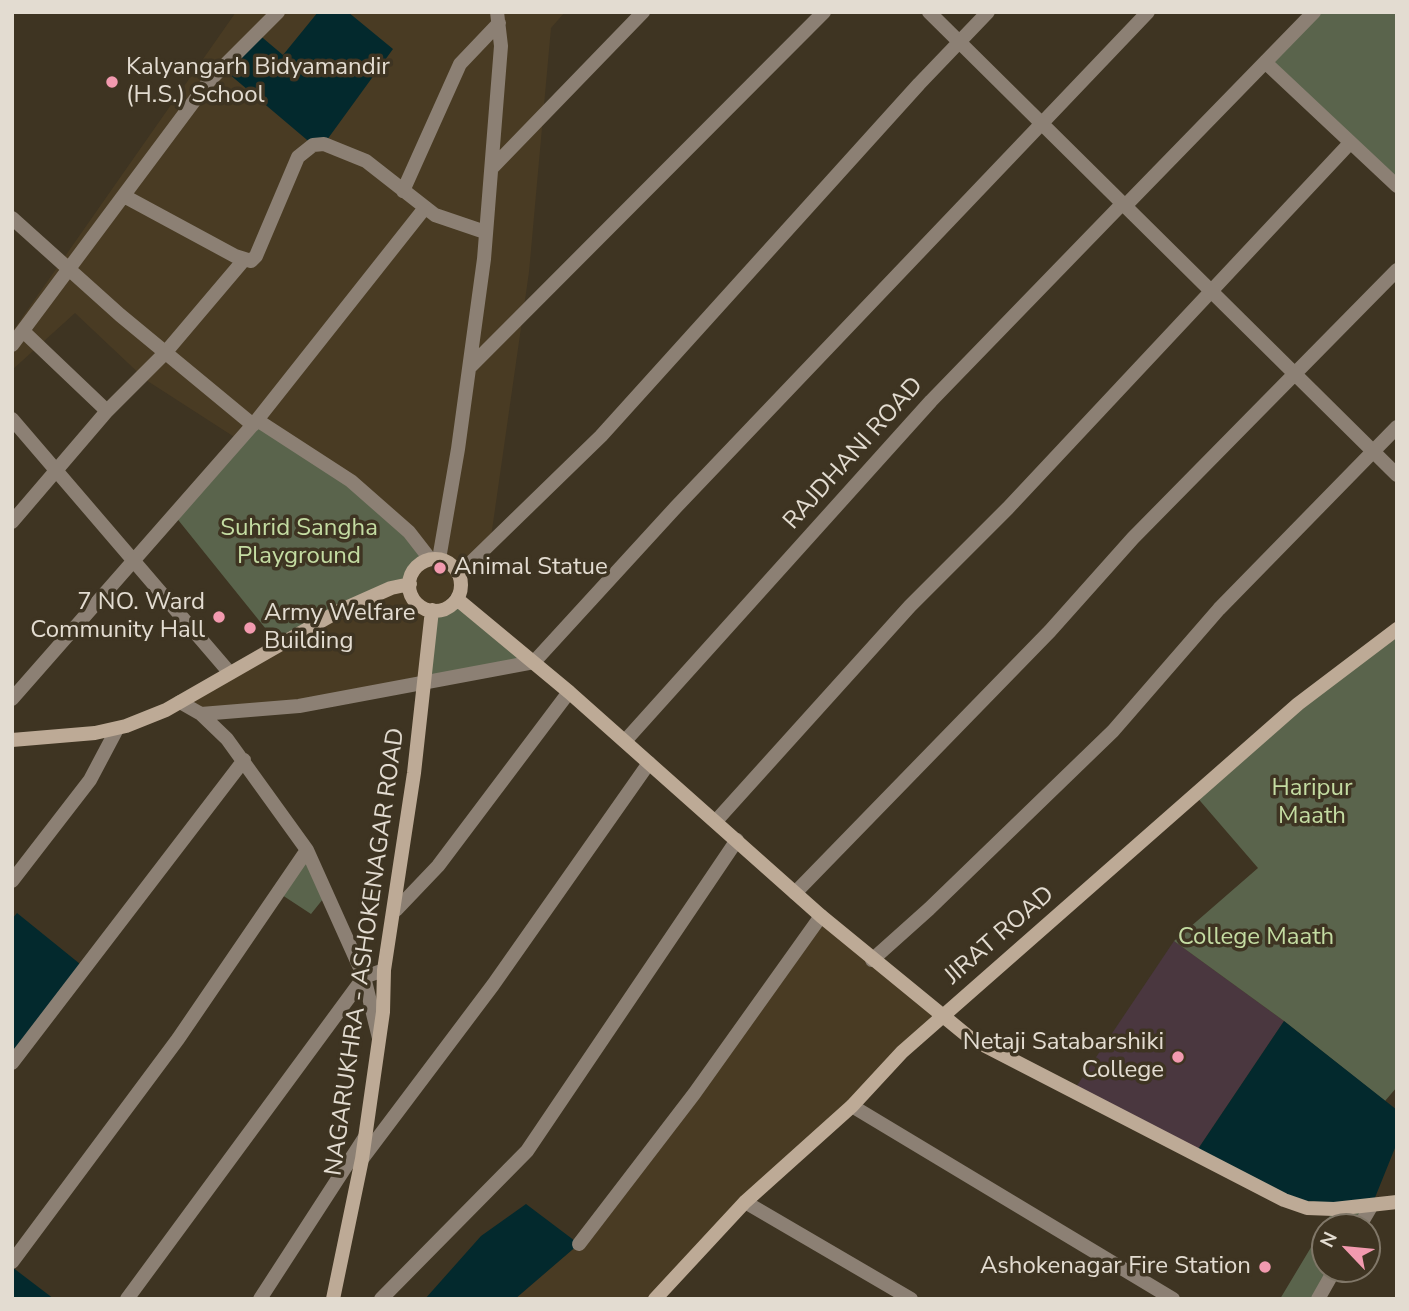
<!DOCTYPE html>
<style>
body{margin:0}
#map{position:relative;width:1409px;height:1311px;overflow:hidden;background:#3e3422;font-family:"Nunito Sans",sans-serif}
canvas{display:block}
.frame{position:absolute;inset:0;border:14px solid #e3dcd1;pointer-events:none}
.north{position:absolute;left:1311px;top:1213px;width:70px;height:70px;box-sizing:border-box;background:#3e3422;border:2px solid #807768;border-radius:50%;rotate:296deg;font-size:19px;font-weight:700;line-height:28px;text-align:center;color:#e3dcd1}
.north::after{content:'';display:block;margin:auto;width:24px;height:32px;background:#f29aaf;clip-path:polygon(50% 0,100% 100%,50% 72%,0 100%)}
</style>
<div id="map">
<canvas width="1409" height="1311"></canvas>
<div class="frame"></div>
<div class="north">N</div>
</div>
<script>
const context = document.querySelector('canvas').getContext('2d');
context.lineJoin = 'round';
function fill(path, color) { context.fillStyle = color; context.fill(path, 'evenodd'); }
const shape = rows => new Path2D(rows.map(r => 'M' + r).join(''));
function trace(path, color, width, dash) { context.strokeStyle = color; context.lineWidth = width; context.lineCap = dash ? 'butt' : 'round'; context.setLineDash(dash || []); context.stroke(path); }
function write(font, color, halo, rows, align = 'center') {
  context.font = font + ' "Nunito Sans",sans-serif'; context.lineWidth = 7; context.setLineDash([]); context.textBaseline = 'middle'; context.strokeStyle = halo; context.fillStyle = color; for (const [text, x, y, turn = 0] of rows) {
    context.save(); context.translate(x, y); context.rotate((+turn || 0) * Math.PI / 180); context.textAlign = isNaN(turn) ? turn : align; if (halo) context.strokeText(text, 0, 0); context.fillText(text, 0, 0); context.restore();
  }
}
fill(shape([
 [236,12,565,12,551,28,529,272,490,544,431,620,423,682,236,714,180,702,285,639,239,440,146,380,75,313,12,370,12,332],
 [821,916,941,1017,655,1299,515,1299,579,1243]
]), '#493b23');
fill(shape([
 [1174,941,1284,1021,1194,1155,1072,1093]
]), '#4a373f');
fill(shape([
 [1314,12,1397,12,1397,186,1266,63],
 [257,420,317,456,430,559,415,568,410,584,278,644,175,516],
 [457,599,534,662,423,682,432,610],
 [1397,629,1397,1087,1385,1101,1284,1021,1174,941,1258,868,1195,795],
 [307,850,327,894,311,914,279,893],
 [1372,1205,1359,1227,1325,1227,1325,1269,1335,1269,1318,1299,1280,1299,1334,1209]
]), '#5a644c');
fill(shape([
 [318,12,348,12,393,49,324,144,313,145,222,68,257,33,283,55],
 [17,913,85,968,12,1061,12,919],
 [1284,1021,1397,1110,1397,1143,1372,1205,1284,1200,1194,1155],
 [526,1204,579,1244,515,1299,425,1299,481,1236],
 [12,1267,54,1299,12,1299]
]), '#03292d');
trace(shape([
 [929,12,1397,475],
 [1266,63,1397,186],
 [492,168,643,12],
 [403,191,460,64,499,23],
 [124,196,235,256,251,261,256,256,298,157,313,145,324,144,366,161,435,215,485,232],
 [1125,206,1314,12],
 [12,218,120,315,253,425],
 [23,331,107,411],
 [12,345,209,81,278,12],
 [471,366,824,12],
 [12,419,229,672],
 [257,420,351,481,409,532,430,559],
 [12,522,107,411,165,353,243,261],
 [439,559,458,449,484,259,501,46,497,12],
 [459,574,601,436,919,84,988,12],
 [12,699,257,420,424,209],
 [201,714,299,706,534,662,676,507,1148,12],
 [625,741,931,401,1123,203],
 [716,821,910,606,1008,508,1350,143],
 [307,850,364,977,379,1038],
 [12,881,90,780,117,729],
 [795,893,1050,631,1133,538,1397,270],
 [396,910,438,866,569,692],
 [872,960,929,909,1113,731,1219,609,1397,427],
 [12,1063,244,760],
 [852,1106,1173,1299],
 [362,1159,493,985,649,763],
 [745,1202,911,1299],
 [1359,1227,1372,1205],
 [579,1244,694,1094,821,916],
 [12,1262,178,1039,307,850,227,739,201,714,180,702],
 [127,1299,364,977,384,970],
 [260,1299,365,1137],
 [381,1299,527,1151,737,840],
 [1318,1299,1335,1269]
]), '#8c8074', 14);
trace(shape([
 '409 585a26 26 0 1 1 52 0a26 26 0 1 1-52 0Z',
 [457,599,569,692,821,916,970,1038,1284,1200,1307,1208,1334,1209,1397,1202],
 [12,740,95,733,126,726,166,710,337,612,391,588,410,584],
 [333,1299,362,1159,383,1012,384,970,414,773,432,610],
 [655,1299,745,1202,852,1106,902,1052,1298,704,1397,629]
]), '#bdaa96', 14);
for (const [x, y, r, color] of [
 [112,82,7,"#f29aaf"],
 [440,568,7,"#f29aaf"],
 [219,617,7,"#f29aaf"],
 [250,628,7,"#f29aaf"],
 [1178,1057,7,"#f29aaf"],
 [1265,1267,7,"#f29aaf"]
]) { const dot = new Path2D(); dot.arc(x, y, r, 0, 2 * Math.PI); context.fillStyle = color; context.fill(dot); trace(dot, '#3e3422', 2.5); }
write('24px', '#e3dcd1', '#3e3422', [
 ["Kalyangarh Bidyamandir",126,68],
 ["(H.S.) School",126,96],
 ["Animal Statue",454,568],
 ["7 NO. Ward",205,603,"right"],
 ["Community Hall",205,631,"right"],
 ["Army Welfare",264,614],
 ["Building",264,642],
 ["Netaji Satabarshiki",1164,1043,"right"],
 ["College",1164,1071,"right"],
 ["Ashokenagar Fire Station",1251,1267,"right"]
], 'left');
write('24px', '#e3dcd1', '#3e3422', [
 ["RAJDHANI ROAD",854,454,-48],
 ["JIRAT ROAD",1000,936,-41],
 ["NAGARUKHRA - ASHOKENAGAR ROAD",366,952,-82]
]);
write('24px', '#c4dca2', '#3e3422', [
 ["Suhrid Sangha",299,529],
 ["Playground",299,557],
 ["Haripur",1312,789],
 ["Maath",1312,817],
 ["College Maath",1256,938]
]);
</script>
